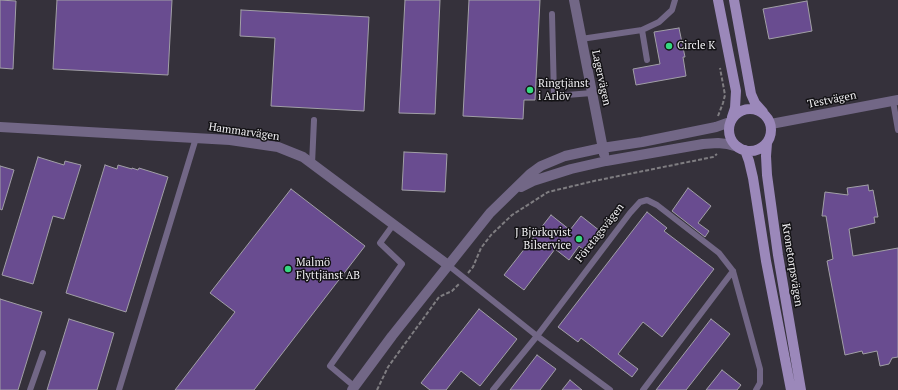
<!DOCTYPE html>
<meta charset="utf-8">
<style>
body{margin:0}
canvas{display:block;background:#2b292e}
</style>
<canvas width="898" height="390"></canvas>
<script>
const context = document.querySelector('canvas').getContext('2d');
context.lineJoin = 'round';
function fill(path, color) { context.fillStyle = color; context.fill(path, 'evenodd'); }
const shape = rows => new Path2D(rows.map(r => 'M' + r).join(''));
function trace(path, color, width, dash) { context.strokeStyle = color; context.lineWidth = width; context.lineCap = dash ? 'butt' : 'round'; context.setLineDash(dash || []); context.stroke(path); }
function write(font, color, halo, rows, align = 'center') {
  context.font = font + ' "PT Serif",serif'; context.lineWidth = 3; context.setLineDash([]); context.textBaseline = 'middle'; context.strokeStyle = halo; context.fillStyle = color; for (const [text, x, y, turn = 0] of rows) {
    context.save(); context.translate(x, y); context.rotate((+turn || 0) * Math.PI / 180); context.textAlign = isNaN(turn) ? turn : align; if (halo) context.strokeText(text, 0, 0); context.fillText(text, 0, 0); context.restore();
  }
}
fill(shape([
 [0,0,898,0,898,390,0,390]
]), '#35313b');
const building = shape([
 [0,0,16,1,13,69,0,68,0,0],
 [57,0,172,0,168,75,53,69,57,0],
 [405,0,440,0,435,114,399,113,405,0],
 [469,0,540,0,535,100,524,100,523,119,463,116,469,0],
 [807,1,812,31,769,39,763,9,807,1],
 [241,10,369,17,364,111,271,106,275,38,240,36,241,10],
 [679,28,685,57,683,57,686,76,636,85,633,69,660,64,654,32,679,28],
 [404,152,447,154,445,192,402,190,404,152],
 [38,157,64,165,65,161,81,165,64,219,53,216,33,284,2,275,38,157],
 [105,165,117,169,118,165,132,169,132,168,138,170,139,168,168,177,126,312,66,293,105,165],
 [0,166,14,170,2,210,0,209,0,166],
 [868,185,869,191,873,190,878,217,874,217,875,223,849,229,853,256,898,248,898,357,892,358,889,364,880,366,877,351,863,354,862,351,845,355,827,261,833,259,826,216,822,216,825,192,848,195,847,188,868,185],
 [688,188,711,206,698,223,709,231,705,237,672,211,688,188],
 [291,189,365,246,254,390,175,390,235,312,210,293,291,189],
 [647,212,667,228,664,231,714,269,662,337,643,322,618,354,638,369,632,377,581,338,578,342,558,327,647,212],
 [551,215,570,230,581,216,600,231,585,251,579,246,569,260,555,249,524,290,504,275,551,215],
 [0,299,42,312,18,390,0,390,0,299],
 [479,309,517,339,480,386,461,371,446,390,430,390,421,383,479,309],
 [69,319,114,333,97,390,47,390,69,319],
 [711,319,730,334,686,390,656,390,711,319],
 [537,355,556,369,540,390,510,390,537,355],
 [722,370,741,385,737,390,706,390,722,370],
 [570,380,582,390,562,390,570,380]
]);
fill(building, '#694c90');
trace(building, '#a19fa6', 1);
trace(shape([
 [718,116,723,103,725,95,720,68],
 [468,273,473,267,481,248,491,235,512,215,548,192,594,181,713,157,717,154],
 [377,390,388,367,439,297,452,291,459,284]
]), '#7f7d81', 2, [4, 2]);
trace(shape([
 [552,14,554,96,592,93],
 [642,30,647,60],
 [581,39,642,30,659,22,672,10,675,0],
 [893,101,898,130],
 [312,164,314,120],
 [448,265,537,336,610,390],
 [355,387,330,366,402,264,380,243,393,225],
 [30,390,43,353],
 [119,390,196,138],
 [493,390,537,336,630,213,640,202,647,200,657,205,719,253,733,271,760,369,760,383,756,390],
 [643,390,733,271]
]), '#726786', 6);
trace(shape([
 [574,0,604,154],
 [771,124,898,100],
 [0,127,230,140,278,147,303,157,448,265],
 [521,187,533,181,571,169,606,161,703,144,718,143,727,144,738,147],
 [352,390,392,336,490,213,530,174,541,166,565,156,602,148,642,142,716,127,730,122]
]), '#726786', 10);
trace(shape([
 [718,0,736,91,735,108,732,117],
 [734,0,751,94,755,103,763,112],
 '729 130a21 21 0 1 1 42 0a21 21 0 1 1-42 0Z',
 [767,143,766,156,767,175,778,255,801,390],
 [745,150,749,161,753,178,766,261,791,390]
]), '#9b88ba', 10);
for (const [x, y, r, color] of [
 [669,46,4,"#35d881"],
 [530,90,4,"#35d881"],
 [579,239,4,"#35d881"],
 [288,269,4,"#35d881"]
]) { const dot = new Path2D(); dot.arc(x, y, r, 0, 2 * Math.PI); context.fillStyle = color; context.fill(dot); trace(dot, '#131215', 1.5); }
write('11px', '#f0eff2', '#131215', [
 ["Circle K",677,46],
 ["Ringtjänst",538,84],
 ["i Arlöv",538,97],
 ["J Björkqvist",571,233,"right"],
 ["Bilservice",571,246,"right"],
 ["Malmö",296,263],
 ["Flyttjänst AB",296,276]
], 'left');
write('11px', '#f0eff2', '#131215', [
 ["Lagervägen",601,78,78],
 ["Testvägen",832,100,-11],
 ["Hammarvägen",244,132,8],
 ["Företagsvägen",600,233,-52],
 ["Kronetorpsvägen",792,265,81]
]);
</script>
